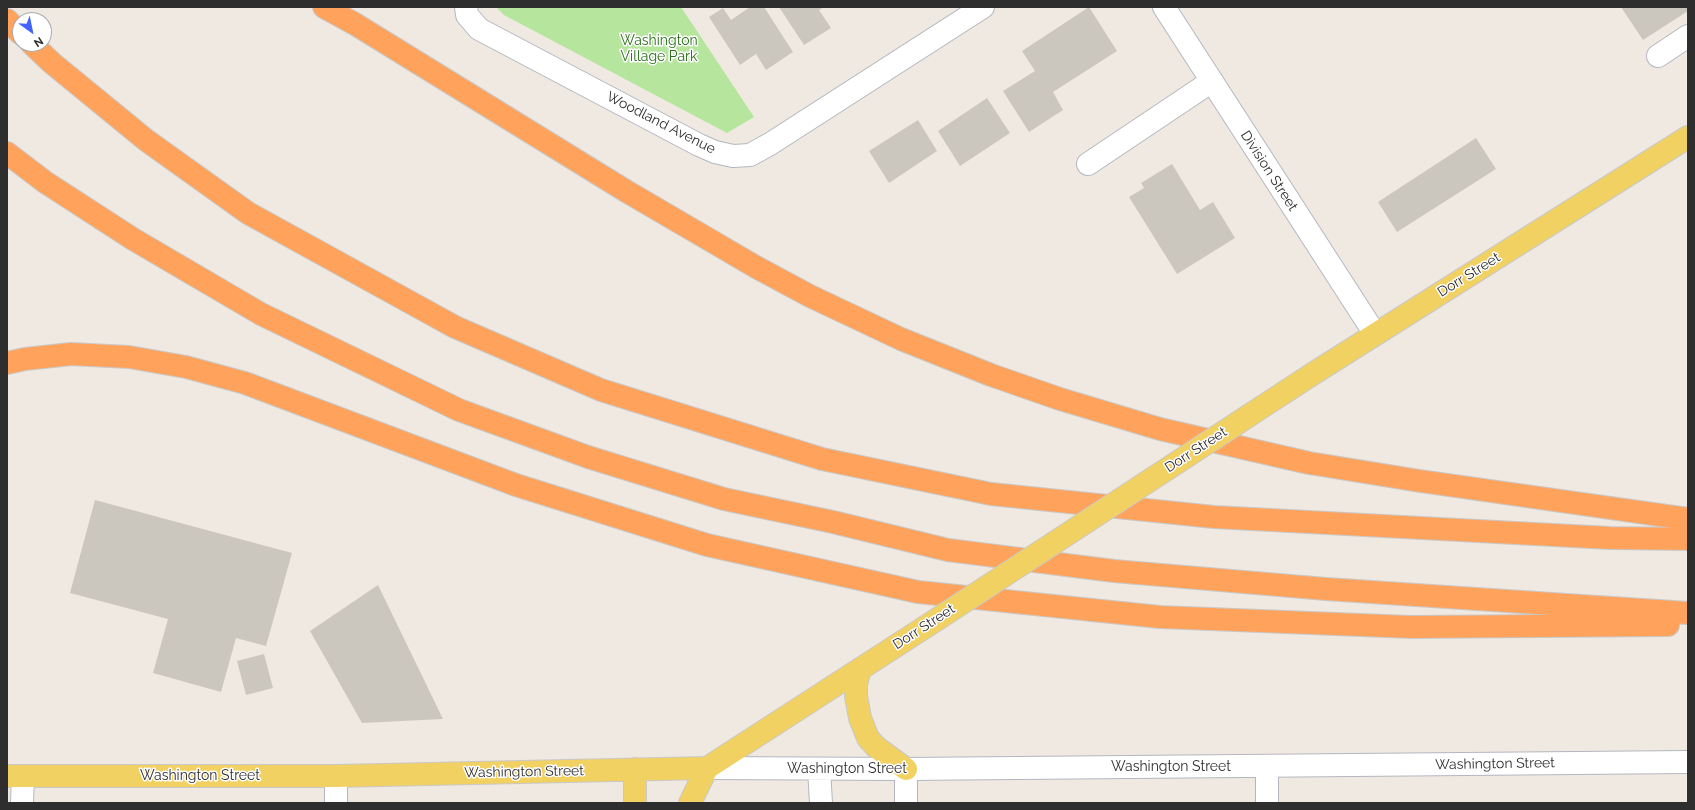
<!DOCTYPE html>
<style>
body{margin:0}
#map{position:relative;width:1695px;height:810px;overflow:hidden;background:#efe9e1;font-family:Raleway,sans-serif}
canvas{display:block}
.frame{position:absolute;inset:0;border:8px solid #2e2e2e;pointer-events:none}
.north{position:absolute;left:12px;top:12px;width:40px;height:40px;box-sizing:border-box;background:#fff;border:1px solid #ababab;border-radius:50%;rotate:147deg;font-size:11px;font-weight:700;line-height:16px;text-align:center;color:#2e2e2e}
.north::after{content:'';display:block;margin:auto;width:14px;height:18px;background:#4264fb;clip-path:polygon(50% 0,100% 100%,50% 72%,0 100%)}
</style>
<div id="map">
<canvas width="1695" height="810"></canvas>
<div class="frame"></div>
<div class="north">N</div>
</div>
<script>
const context = document.querySelector('canvas').getContext('2d');
context.lineJoin = 'round';
function fill(path, color) { context.fillStyle = color; context.fill(path, 'evenodd'); }
const shape = rows => new Path2D(rows.map(r => 'M' + r).join(''));
function trace(path, color, width, dash) { context.strokeStyle = color; context.lineWidth = width; context.lineCap = dash ? 'butt' : 'round'; context.setLineDash(dash || []); context.stroke(path); }
function write(font, color, halo, rows, align = 'center') {
  context.font = font + ' Raleway,sans-serif'; context.lineWidth = 3; context.setLineDash([]); context.textBaseline = 'middle'; context.strokeStyle = halo; context.fillStyle = color; for (const [text, x, y, turn = 0] of rows) {
    context.save(); context.translate(x, y); context.rotate((+turn || 0) * Math.PI / 180); context.textAlign = isNaN(turn) ? turn : align; if (halo) context.strokeText(text, 0, 0); context.fillText(text, 0, 0); context.restore();
  }
}
fill(shape([
 [496,7,681,7,754,117,727,133,504,15]
]), '#b6e59e');
fill(shape([
 [750,7,764,7,793,52,766,70,756,54,740,65,709,17,723,8,731,20],
 [779,7,824,7,819,10,831,28,804,45],
 [1089,7,1117,51,1053,92,1063,110,1029,132,1003,91,1035,71,1022,51],
 [1621,7,1688,7,1688,11,1643,40],
 [987,98,1010,133,960,166,938,131],
 [918,120,937,151,889,183,869,151],
 [1476,138,1496,169,1397,232,1378,202],
 [1172,164,1200,210,1213,202,1235,238,1177,274,1129,197,1144,188,1141,183],
 [95,500,292,553,266,646,236,638,221,692,153,673,168,619,70,593],
 [378,585,443,719,362,723,310,631],
 [264,654,273,688,246,695,237,661]
]), '#cbc7bf');
const minor = shape([
 [466,7,467,15,479,29,699,145,715,152,733,156,750,155,770,144,983,7],
 [1164,7,1375,334],
 [1658,56,1688,36],
 [1088,164,1212,81],
 [1267,766,1267,803],
 [707,768,906,769,1688,762],
 [819,769,821,803],
 [22,803,23,776],
 [336,803,336,776],
 [906,803,906,769]
]);
const major = shape([
 [1311,375,1688,137],
 [860,669,856,684,856,696,860,718,868,738,876,747,906,769],
 [635,769,635,803],
 [7,776,336,776,707,768],
 [690,803,707,768,936,620]
]);
const highway = shape([
 [324,7,355,24,626,191,756,267,810,296,901,339,991,375,1060,399,1160,429,1309,463,1420,481,1688,519],
 [7,20,20,33],
 [32,44,52,63,146,140,248,213,455,327,601,390,822,459,991,494,1214,517,1610,538,1688,539],
 [7,153,45,182,133,239,261,314,459,410,588,457,724,499,833,522,948,550,1114,571,1326,589,1688,613],
 [7,363,25,359,71,354,129,357,186,367,245,383,516,485,707,545,918,592,1160,617,1411,627,1668,625]
]);
trace(minor, '#b4b7c1', 24);
trace(major, '#c9c9c9', 24);
trace(highway, '#c9c9c9', 24);
trace(minor, '#fff', 22);
trace(major, '#f2d163', 22);
trace(highway, '#ffa35c', 22);
const majorBridge = shape([
 [936,620,1311,375]
]);
trace(majorBridge, '#c9c9c9', 24, []);
trace(majorBridge, '#f2d163', 22);
write('14px', '#2c6e1b', '#fff', [
 ["Washington",659,41],
 ["Village Park",659,57]
]);
write('14px', '#2e2e2e', '#fff', [
 ["Woodland Avenue",661,123,27],
 ["Division Street",1269,171,57],
 ["Dorr Street",1469,275,-32],
 ["Dorr Street",1196,450,-33],
 ["Dorr Street",924,627,-33],
 ["Washington Street",1495,764,-1],
 ["Washington Street",1171,767],
 ["Washington Street",847,769],
 ["Washington Street",524,772,-1],
 ["Washington Street",200,776]
]);
</script>
